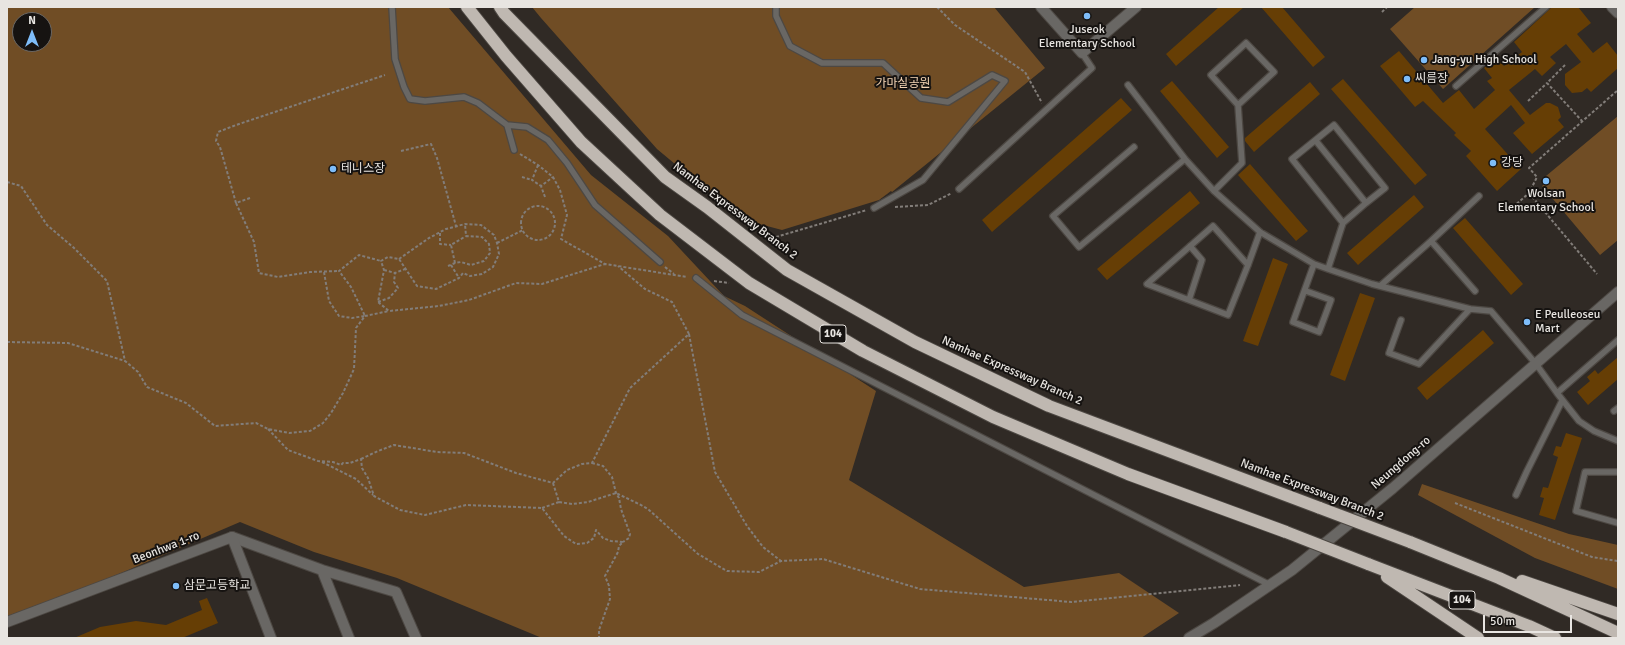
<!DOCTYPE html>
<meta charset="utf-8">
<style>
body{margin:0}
#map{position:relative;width:1625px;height:645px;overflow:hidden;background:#302a25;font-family:Signika,sans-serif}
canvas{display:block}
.frame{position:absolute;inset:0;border:8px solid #e8e5e1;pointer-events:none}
.north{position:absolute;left:12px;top:12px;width:40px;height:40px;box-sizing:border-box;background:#161311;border:1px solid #6a6764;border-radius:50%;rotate:0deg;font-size:11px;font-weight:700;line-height:16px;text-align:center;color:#e8e5e1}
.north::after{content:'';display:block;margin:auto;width:14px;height:18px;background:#7ebdf9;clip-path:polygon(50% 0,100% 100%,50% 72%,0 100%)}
.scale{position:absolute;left:1483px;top:615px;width:89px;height:18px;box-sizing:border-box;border:2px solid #e8e5e1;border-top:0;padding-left:5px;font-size:12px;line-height:14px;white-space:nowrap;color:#e8e5e1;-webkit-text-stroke:3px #161311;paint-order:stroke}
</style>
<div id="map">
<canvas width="1625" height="645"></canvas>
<div class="frame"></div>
<div class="north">N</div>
<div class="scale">50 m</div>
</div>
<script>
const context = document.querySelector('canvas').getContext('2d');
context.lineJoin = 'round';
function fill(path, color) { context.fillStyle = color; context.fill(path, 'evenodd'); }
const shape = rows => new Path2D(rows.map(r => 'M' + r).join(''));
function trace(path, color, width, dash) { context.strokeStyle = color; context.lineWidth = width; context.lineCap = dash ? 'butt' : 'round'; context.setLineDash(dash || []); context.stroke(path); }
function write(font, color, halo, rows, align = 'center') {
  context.font = font + ' Signika,"Noto Sans KR",sans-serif'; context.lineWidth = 4; context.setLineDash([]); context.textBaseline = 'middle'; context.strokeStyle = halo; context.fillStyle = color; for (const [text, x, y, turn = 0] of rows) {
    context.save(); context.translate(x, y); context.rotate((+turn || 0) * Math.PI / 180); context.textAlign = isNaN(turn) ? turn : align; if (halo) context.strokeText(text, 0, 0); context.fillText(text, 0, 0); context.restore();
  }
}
fill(shape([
 [7,7,448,7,591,175,668,236,724,296,745,306,876,391,849,480,1024,587,1119,573,1179,613,1141,638,542,638,397,578,314,552,240,522,7,622],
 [20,20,44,20,44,44,20,44],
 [532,7,994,7,1045,68,892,192,891,191,879,200,782,230,748,221,693,179,657,149,541,18],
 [1415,7,1535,7,1443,89,1390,29],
 [1618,116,1618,240,1600,255,1542,186,1549,180,1546,176],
 [1422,484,1569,534,1618,545,1618,589,1535,558,1418,495]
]), '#704d25');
fill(shape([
 [1219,7,1244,7,1176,66,1166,54],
 [1261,7,1282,7,1325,57,1313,67],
 [1552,7,1578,7,1591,23,1577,34,1593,53,1607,42,1618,56,1618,68,1591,92,1587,88,1582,92,1572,93,1565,85,1565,74,1581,62,1566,44,1550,57,1556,63,1542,76,1535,69,1509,90,1530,115,1546,103,1550,103,1558,107,1561,117,1558,120,1564,127,1532,154,1513,133,1525,123,1511,105,1485,129,1521,169,1497,191,1466,156,1471,151,1454,135,1456,133,1423,101,1415,107,1380,66,1399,51,1443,103,1459,90,1474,109,1495,90,1487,81,1492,78,1484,68,1497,58,1504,66,1522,52,1514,42],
 [1343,79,1427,175,1415,185,1331,89],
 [1172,81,1229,147,1217,158,1160,91],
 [1310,82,1320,94,1254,152,1245,141,1245,138],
 [1121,98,1132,110,992,232,982,220],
 [1250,164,1308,231,1296,241,1238,175],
 [1190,191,1200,203,1107,280,1097,269],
 [1414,195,1424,207,1358,265,1347,253],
 [1465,218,1523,284,1511,295,1453,228],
 [1273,258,1288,264,1258,346,1243,341],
 [1360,293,1375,298,1345,381,1330,375],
 [1483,330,1494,343,1427,400,1417,388],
 [1618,357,1618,379,1588,405,1577,392,1590,381,1587,377,1595,370,1598,374],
 [1566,433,1582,438,1555,520,1539,515,1544,498,1540,497,1543,487,1548,488,1558,457,1553,455,1556,446,1561,447],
 [207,598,218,623,182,638,74,638,100,627,136,621,166,625,202,610,199,601]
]), '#663e05');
const service = shape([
 [392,7,395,59,404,87,410,99,425,101,464,97,478,103,507,125],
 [776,7,776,16,790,46,822,63,883,63,921,98,948,102,992,75,1005,81,923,180,874,208],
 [1246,43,1274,72,1238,105,1211,75,1246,43],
 [1128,85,1185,159,1214,191,1260,232,1314,264,1328,269,1372,284,1470,309,1491,311,1536,364,1557,393],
 [1456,86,1546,7],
 [1316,141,1366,203,1385,188,1334,125,1292,159,1343,223],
 [1134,147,1053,216,1079,247,1185,159],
 [514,150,507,125,527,127,548,140,567,163,595,205,660,262],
 [959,189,1092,68,1082,53],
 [1214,191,1242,163,1238,105],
 [1431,241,1479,196],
 [1248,265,1213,226,1147,284,1228,315,1248,265,1260,232],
 [1328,269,1343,223,1366,203],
 [696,278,742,315,1270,585],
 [1380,286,1431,241,1475,291],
 [1306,291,1331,300,1319,332,1293,322,1314,264],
 [1189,300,1202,260,1190,246],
 [1401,320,1389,353,1419,364,1470,309],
 [1618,340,1557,393,1579,421,1594,431,1618,441],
 [1614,411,1618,408],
 [1618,472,1585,472,1576,511,1618,523],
 [1516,495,1527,471,1562,401]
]);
const minor = shape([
 [232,537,322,570,396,592,416,638],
 [322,570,349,638]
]);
const tertiary = shape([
 [1041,7,1082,53,1136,7],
 [1612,7,1618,13],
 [7,622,232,537,271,638],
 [1189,638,1214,623,1292,570,1393,488,1618,292]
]);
const motorway = shape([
 [467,7,506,56,581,142,660,215,749,283,863,351,993,417,1128,474,1286,532],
 [500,7,504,13,665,177,707,207,787,270,915,342,1049,406,1320,508],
 [1410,542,1499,578,1618,633],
 [1368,564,1529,626,1555,638],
 [1387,577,1478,638],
 [1522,581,1618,614]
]);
trace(service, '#4d4843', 8);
trace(minor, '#4d4843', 12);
trace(tertiary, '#4d4843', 12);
trace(motorway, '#4d4843', 14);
trace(shape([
 [937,7,955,25,1025,72,1042,103],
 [1382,12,1387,7],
 [1565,65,1547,83,1582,121],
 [1528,101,1547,83],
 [401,151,431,144,437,158,456,226],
 [520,154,538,165,553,177,560,190,567,215,561,239,605,264,687,277],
 [538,165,532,180,541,186],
 [522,177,532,180],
 [7,182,21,186,47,225,73,247,107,281,125,361,138,372,147,387,186,403,215,426,256,423,268,429,289,433,310,431,323,423,331,413,343,393,354,369,356,328,365,316,389,311],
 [1529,193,1597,274],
 [545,197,541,186,553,177],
 [250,198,236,203,254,242,259,273,278,277,310,272,339,271],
 [236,203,220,147,216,141,218,132,236,125,385,75],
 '521 223a17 17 0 1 1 34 0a17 17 0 1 1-34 0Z',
 [895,207,928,205,952,193],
 [1513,207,1529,193,1537,177,1529,168,1618,90],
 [440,233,440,244,451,245],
 [776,237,867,210],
 [497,243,523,230],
 [399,259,429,238,446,229,465,224,481,225,494,235,497,243,499,254,493,267,482,274,470,276,463,273,459,278,436,289,417,286,399,259,388,257,381,261,384,270,378,302,389,311,439,306,469,300,516,283,542,284,605,264],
 [455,263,451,245,466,236],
 [451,265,459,278],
 [448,266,455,263,461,262,471,265,484,261,490,253,489,244,482,237,466,236,465,224],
 [665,267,674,274],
 [384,270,395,273,405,269],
 [324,272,329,301,339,316,352,318,365,316,351,287,339,271,359,255,381,261],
 [714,281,729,283],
 [378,302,389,298,398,288,394,282,395,273],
 [689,334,715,472,747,526,763,547,781,561],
 [7,342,68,343,125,361],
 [268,429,288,450,318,461,333,462,341,465,343,463,350,463,361,459,362,468,368,478,374,496,400,510,425,515,466,505,542,508,564,536,576,544,587,543,594,538,596,530,603,538,611,541,623,542,619,546,618,552,605,576,609,586,610,599,599,630,599,638],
 [361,459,378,451,394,445,437,452,464,453,516,473,553,483,567,470,582,464,592,463,630,388,689,334,672,302,645,289,618,266],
 [322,462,356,479,373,495],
 [592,463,603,466,612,477,616,493,619,498,621,509,630,534,629,538,623,542],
 [553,483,559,502,572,504,588,502,616,493,641,505,648,509,698,554,727,571,759,572,781,561,823,559,920,589,1071,602,1240,585],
 [1455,503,1592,557,1618,561],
 [542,508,559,502]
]), '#827d79', 2, [3, 2]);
trace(service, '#696764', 5.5);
trace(minor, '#696764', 10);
trace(tertiary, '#696764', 10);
trace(motorway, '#bfb8b1', 12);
const motorwayBridge = shape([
 [1320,508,1410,542],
 [1286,532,1368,564]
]);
trace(motorwayBridge, '#4d4843', 14, []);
trace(motorwayBridge, '#bfb8b1', 12);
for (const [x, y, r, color] of [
 [1087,16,4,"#7ebdf9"],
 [1424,60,4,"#7ebdf9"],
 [1407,79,4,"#7ebdf9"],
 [1493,163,4,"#7ebdf9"],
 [333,169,4,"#7ebdf9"],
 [1546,181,4,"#7ebdf9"],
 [1527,322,4,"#7ebdf9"],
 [176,586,4,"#7ebdf9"]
]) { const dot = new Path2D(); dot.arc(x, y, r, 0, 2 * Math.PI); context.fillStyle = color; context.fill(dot); trace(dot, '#161311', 1.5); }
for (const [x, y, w] of [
 [833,334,26],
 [1462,600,26]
]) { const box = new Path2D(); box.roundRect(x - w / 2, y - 9, w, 18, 3); context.fillStyle = '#161311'; context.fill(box); trace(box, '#e8e5e1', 1); }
write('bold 11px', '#e8e5e1', null, [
 ["104",833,334],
 ["104",1462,600]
]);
write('12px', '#e8e5e1', '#161311', [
 ["Juseok",1087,30,"center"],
 ["Elementary School",1087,44,"center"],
 ["Jang-yu High School",1432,60],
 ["씨름장",1415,79],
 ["강당",1501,163],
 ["테니스장",341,169],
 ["Wolsan",1546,194,"center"],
 ["Elementary School",1546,208,"center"],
 ["E Peulleoseu",1535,315],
 ["Mart",1535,329],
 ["삼문고등학교",184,586]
], 'left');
write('12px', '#f4d5b5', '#161311', [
 ["가마실공원",903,84]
]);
write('12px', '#e8e5e1', '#161311', [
 ["Namhae Expressway Branch 2",735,211,37],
 ["Namhae Expressway Branch 2",1012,371,24],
 ["Neungdong-ro",1401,463,-41],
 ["Namhae Expressway Branch 2",1312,490,21],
 ["Beonhwa 1-ro",166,548,-21]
]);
</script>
